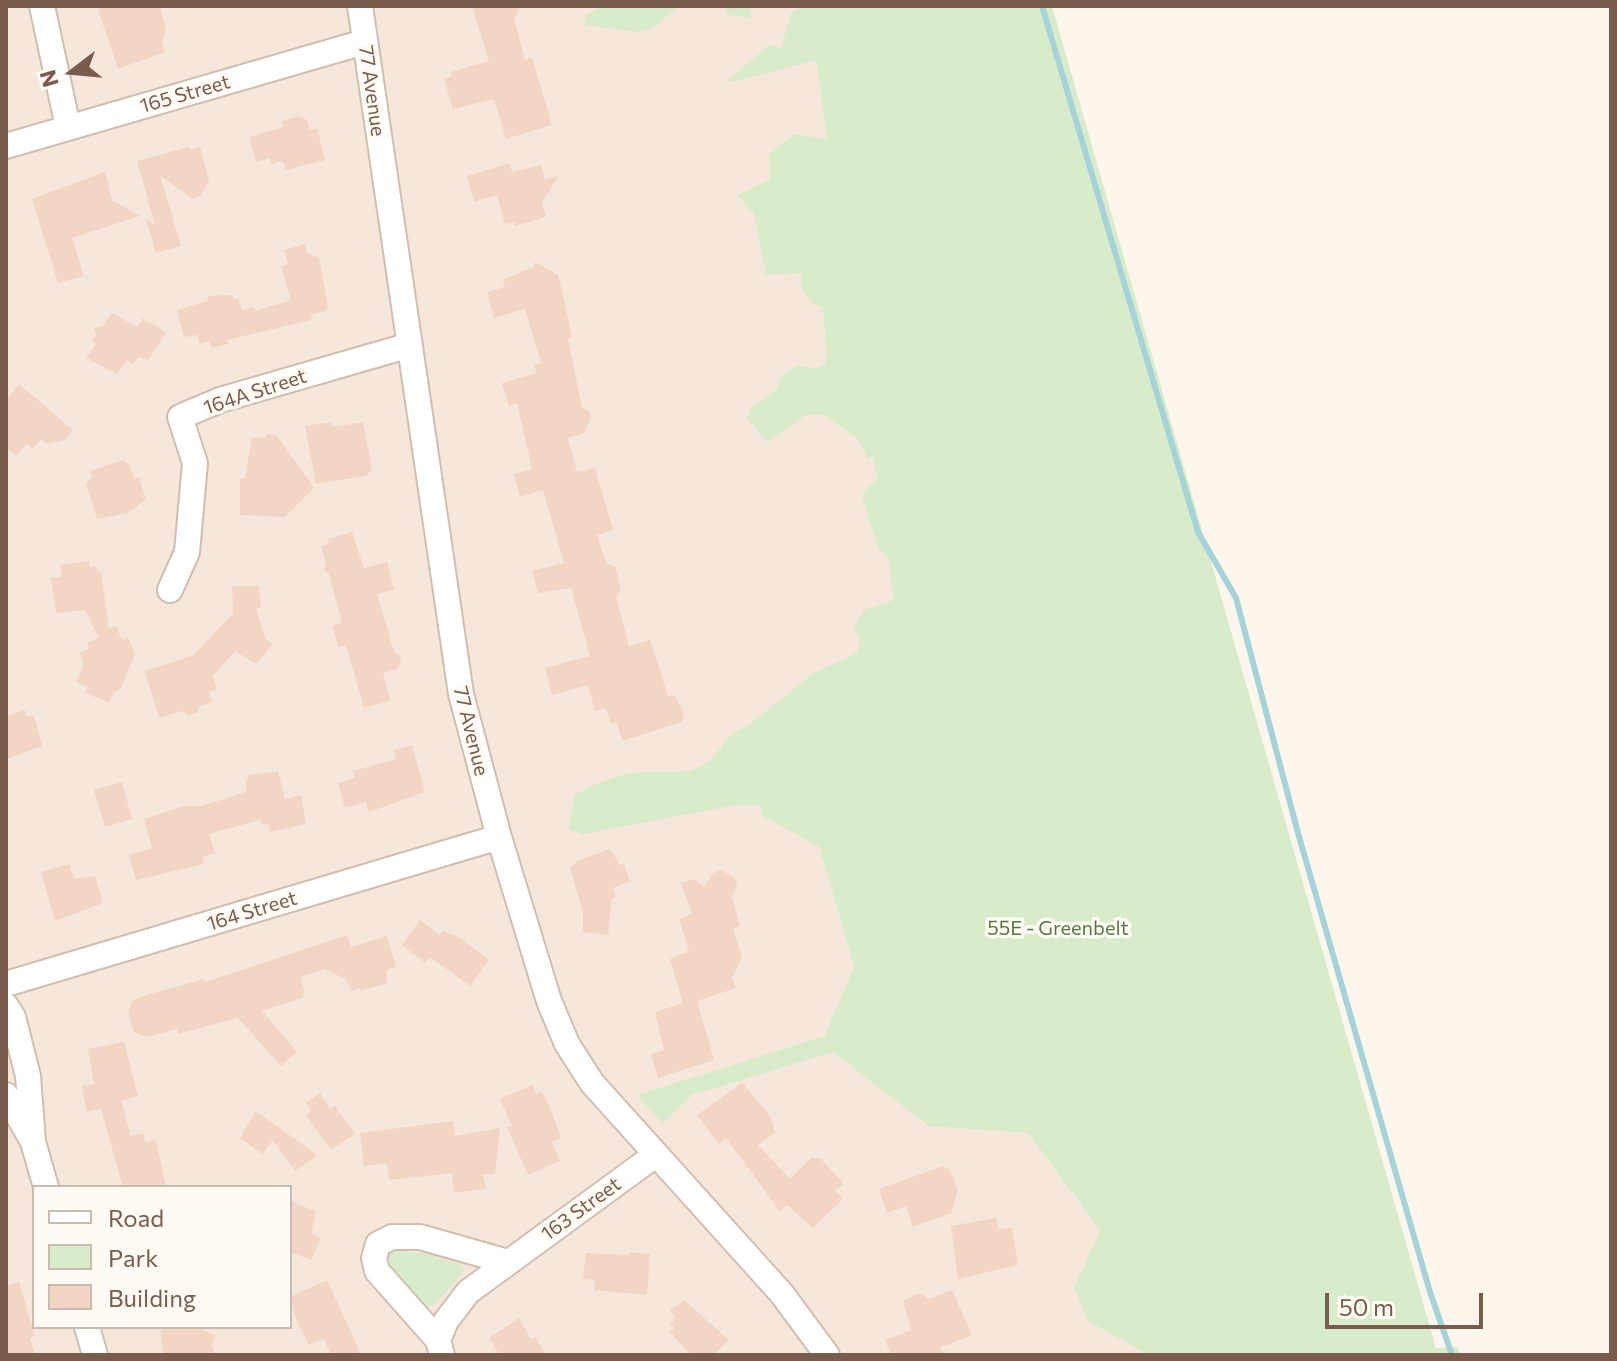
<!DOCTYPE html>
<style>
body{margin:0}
#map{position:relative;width:1617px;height:1361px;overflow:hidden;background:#fdf6ec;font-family:Commissioner,sans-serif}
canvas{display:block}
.frame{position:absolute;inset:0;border:8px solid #7a5c4d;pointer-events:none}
.legend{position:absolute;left:32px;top:1185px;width:260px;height:144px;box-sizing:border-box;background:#fffaf3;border:2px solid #cabbb1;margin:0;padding:10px 14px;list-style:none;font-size:24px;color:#7a5c4d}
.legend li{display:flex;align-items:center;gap:16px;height:40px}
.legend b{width:40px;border:2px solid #cabbb1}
.north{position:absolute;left:32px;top:32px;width:80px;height:80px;-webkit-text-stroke:6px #fffaf3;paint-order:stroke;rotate:254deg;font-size:22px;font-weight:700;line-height:32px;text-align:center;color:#7a5c4d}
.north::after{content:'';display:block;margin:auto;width:28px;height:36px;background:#7a5c4d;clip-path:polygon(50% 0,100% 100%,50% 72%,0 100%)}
.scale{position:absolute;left:1325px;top:1293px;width:158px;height:36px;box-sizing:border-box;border:4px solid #7a5c4d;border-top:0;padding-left:10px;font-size:24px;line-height:28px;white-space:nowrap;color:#7a5c4d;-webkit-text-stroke:6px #fffaf3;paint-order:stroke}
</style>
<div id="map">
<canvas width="1617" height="1361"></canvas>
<div class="frame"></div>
<ul class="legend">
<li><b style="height:10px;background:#fff"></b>Road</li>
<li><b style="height:22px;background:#d8ecc9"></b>Park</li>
<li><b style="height:22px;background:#f3d5c3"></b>Building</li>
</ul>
<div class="north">N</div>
<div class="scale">50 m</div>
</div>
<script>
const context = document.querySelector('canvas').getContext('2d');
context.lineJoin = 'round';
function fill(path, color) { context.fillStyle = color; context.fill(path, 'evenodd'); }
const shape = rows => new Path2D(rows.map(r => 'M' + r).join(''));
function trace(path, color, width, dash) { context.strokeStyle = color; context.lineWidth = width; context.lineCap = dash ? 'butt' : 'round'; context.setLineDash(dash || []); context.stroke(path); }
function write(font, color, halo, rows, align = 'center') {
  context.font = font + ' Commissioner,sans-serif'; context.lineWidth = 7; context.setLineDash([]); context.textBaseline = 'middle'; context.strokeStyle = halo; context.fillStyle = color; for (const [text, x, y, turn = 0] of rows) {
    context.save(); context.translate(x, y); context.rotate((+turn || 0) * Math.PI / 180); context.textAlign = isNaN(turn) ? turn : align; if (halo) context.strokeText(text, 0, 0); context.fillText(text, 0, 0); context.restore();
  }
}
fill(shape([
 [6,6,808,6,906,679,818,844,854,966,822,1045,931,1120,1025,1129,1102,1231,1074,1286,1087,1321,1149,1355,6,1355],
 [34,1187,290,1187,290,1327,34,1327]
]), '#f5e8da');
fill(shape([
 [602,6,680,6,652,28,637,32,586,25,584,16],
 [723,6,751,6,750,18,729,15],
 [805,6,1052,6,1436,1348,1457,1347,1461,1355,1149,1355,1087,1321,1074,1286,1101,1231,1028,1133,929,1126,833,1052,692,1095,662,1123,637,1095,825,1036,854,966,819,847,763,816,760,805,736,805,583,834,569,829,574,795,598,783,628,773,692,771,711,760,732,733,746,727,814,673,857,653,860,640,854,628,864,610,894,600,888,559,877,545,862,495,877,479,873,456,868,459,858,439,824,415,805,415,768,442,747,419,750,409,777,389,782,375,797,365,814,369,824,365,827,358,823,308,813,303,801,288,802,273,766,275,754,214,738,195,771,179,769,155,794,134,827,139,816,60,733,82,727,80,770,45,781,48,791,13],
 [389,1250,429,1254,461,1265,465,1270,434,1305,421,1306,390,1274,385,1256]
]), '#d8ecc9');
trace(shape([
 [1042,6,1198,532,1236,598,1298,833,1430,1292,1452,1355]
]), '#a5d3da', 6);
fill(shape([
 [102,6,160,6,166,30,162,42,165,52,118,69,98,10],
 [472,6,521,6,514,19,525,60,532,58,552,125,506,139,494,99,453,109,444,79,452,76,451,72,489,61],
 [299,116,307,120,310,130,317,128,325,160,286,170,283,161,272,164,270,158,256,162,249,137,283,127,282,121],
 [189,147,190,150,200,147,209,181,200,196,192,199,160,175,181,246,156,253,146,219,155,225,137,161],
 [510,163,512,172,541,165,545,180,559,175,542,202,546,216,543,218,515,226,514,222,505,224,497,195,474,202,467,176],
 [105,172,112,200,140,216,72,238,84,276,58,283,32,199],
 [305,244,307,253,319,258,328,307,325,311,311,315,312,320,227,340,228,344,212,348,210,341,200,344,197,335,184,337,177,310,207,301,208,296,232,295,234,299,238,298,242,310,254,307,255,311,291,300,281,266,288,264,284,250],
 [535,262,558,275,564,299,572,338,568,339,582,408,589,411,591,418,584,433,568,438,577,472,595,468,613,530,597,535,606,563,615,566,621,590,616,597,629,646,650,640,668,696,674,695,684,712,682,722,622,741,617,722,611,724,606,708,595,711,588,685,552,695,545,668,590,656,571,588,538,593,532,571,564,563,543,490,520,497,514,474,532,469,517,403,509,406,502,383,537,373,534,365,541,363,525,309,494,318,487,292,505,287,503,280,533,267],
 [112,313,137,327,143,318,166,333,148,360,138,357,133,365,127,360,117,374,86,358,96,344,92,341,96,335,94,328,103,326],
 [19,384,73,430,65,440,47,444,41,439,33,449,26,444,16,456,6,448,6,400],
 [331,422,332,427,363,422,372,469,366,476,316,484,305,426],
 [267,434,277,436,314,488,285,517,240,515,240,478,245,478,252,437,264,438],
 [123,460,129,464,134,478,139,477,146,499,128,513,97,519,86,484,92,477,90,471],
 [352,532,364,568,387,562,394,590,377,594,394,652,399,655,401,662,398,669,383,673,390,701,364,708,346,645,338,647,333,626,342,623,329,574,324,570,326,564,321,546,329,544,327,539],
 [89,561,90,567,96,566,97,572,101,572,109,629,116,626,122,640,128,637,135,654,121,688,113,693,109,702,92,696,85,692,87,687,76,682,84,664,79,653,89,649,87,643,99,638,85,610,56,613,51,578,62,577,60,565],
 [232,586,259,586,261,607,256,608,265,638,272,645,256,664,235,651,213,676,217,690,209,692,212,702,199,706,197,712,189,715,182,711,159,718,145,671,194,655,233,613],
 [25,710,27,717,34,715,42,746,6,759,6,716],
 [412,745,425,792,369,812,366,802,345,808,338,783,355,778,353,771,396,759,394,750],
 [278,771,285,799,301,795,306,824,270,832,268,824,261,825,260,820,209,834,215,853,202,857,204,864,136,880,129,855,152,848,144,819,184,806,200,806,231,797,247,791,245,783,249,775],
 [122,782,132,819,105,827,94,790],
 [610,849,620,865,624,864,630,881,613,888,616,897,612,899,608,935,583,932,583,912,570,868,577,861],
 [69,864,74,879,95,876,103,903,55,921,41,872],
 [721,870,735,878,737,886,732,897,740,926,733,929,742,958,732,977,736,988,697,1001,714,1060,658,1078,651,1054,664,1050,655,1012,683,1003,670,959,689,951,679,919,692,914,681,883,694,879,704,887,713,873],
 [420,920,439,935,443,931,457,936,489,960,470,986,430,957,425,963,402,945],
 [347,935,351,947,387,936,396,967,387,970,387,983,360,991,359,988,352,991,345,979,325,969,301,977,305,993,302,998,262,1011,297,1052,281,1066,238,1018,178,1034,177,1029,148,1037,134,1032,128,1011,133,1001,146,995,204,979,205,982],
 [124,1042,138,1096,121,1101,131,1136,143,1133,145,1142,156,1140,166,1187,123,1187,101,1109,87,1112,82,1086,94,1084,88,1049],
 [742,1083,771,1117,775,1133,758,1145,790,1179,811,1158,820,1158,844,1184,835,1191,843,1199,813,1228,787,1205,780,1211,726,1138,719,1144,697,1115],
 [532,1085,536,1094,541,1091,546,1099,553,1115,561,1138,552,1142,560,1161,528,1175,507,1127,512,1126,500,1099],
 [320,1093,330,1109,335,1106,355,1134,331,1150,306,1115,311,1110,306,1103],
 [256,1111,281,1129,317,1155,295,1171,273,1140,262,1154,240,1138],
 [453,1121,455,1136,500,1128,495,1174,483,1174,486,1189,454,1193,452,1173,389,1180,387,1163,364,1166,360,1133],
 [943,1166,950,1170,958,1190,951,1213,913,1227,906,1206,887,1213,879,1189],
 [290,1200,316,1212,311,1233,321,1238,311,1260,290,1252],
 [996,1218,998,1229,1012,1228,1018,1265,958,1279,951,1226],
 [629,1252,650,1254,647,1295,594,1290,595,1280,583,1279,586,1253,629,1255],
 [327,1280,348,1326,361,1355,331,1355,324,1339,309,1345,297,1322,290,1297],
 [19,1282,35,1336,30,1338,35,1355,6,1355,6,1286],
 [952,1290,972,1335,939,1348,945,1355,891,1355,885,1340,911,1330,903,1300,921,1293,928,1299],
 [684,1300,729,1340,713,1355,691,1355,670,1332,674,1328,670,1323,676,1318,670,1311],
 [519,1318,531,1339,535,1337,546,1355,496,1355,499,1354,489,1338],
 [160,1327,199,1327,216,1336,212,1344,215,1355,163,1355]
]), '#f3d5c3');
const minor = shape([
 [42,6,68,127],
 [360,6,461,694,499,837,549,1001,567,1044,592,1083,782,1294,827,1355],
 [6,146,364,42],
 [170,590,187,552,195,463,180,417,220,400,410,345],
 [6,984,499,837],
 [6,1006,13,1017,28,1076,33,1142,46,1187],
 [6,1095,32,1140],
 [87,1327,95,1355],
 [438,1340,377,1271,374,1258,378,1244,392,1237,420,1237,508,1262],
 [442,1355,438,1340,446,1321,468,1292,654,1156]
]);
trace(minor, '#d1beb0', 28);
trace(minor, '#fff', 24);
write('20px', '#7a5c4d', '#fffaf3', [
 ["77 Avenue",372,91,82],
 ["165 Street",185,94,-16],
 ["164A Street",255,392,-18],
 ["77 Avenue",471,731,76],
 ["164 Street",252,911,-17],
 ["163 Street",581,1209,-36]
]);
write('20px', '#537a41', '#fffaf3', [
 ["55E - Greenbelt",1058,928]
]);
</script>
